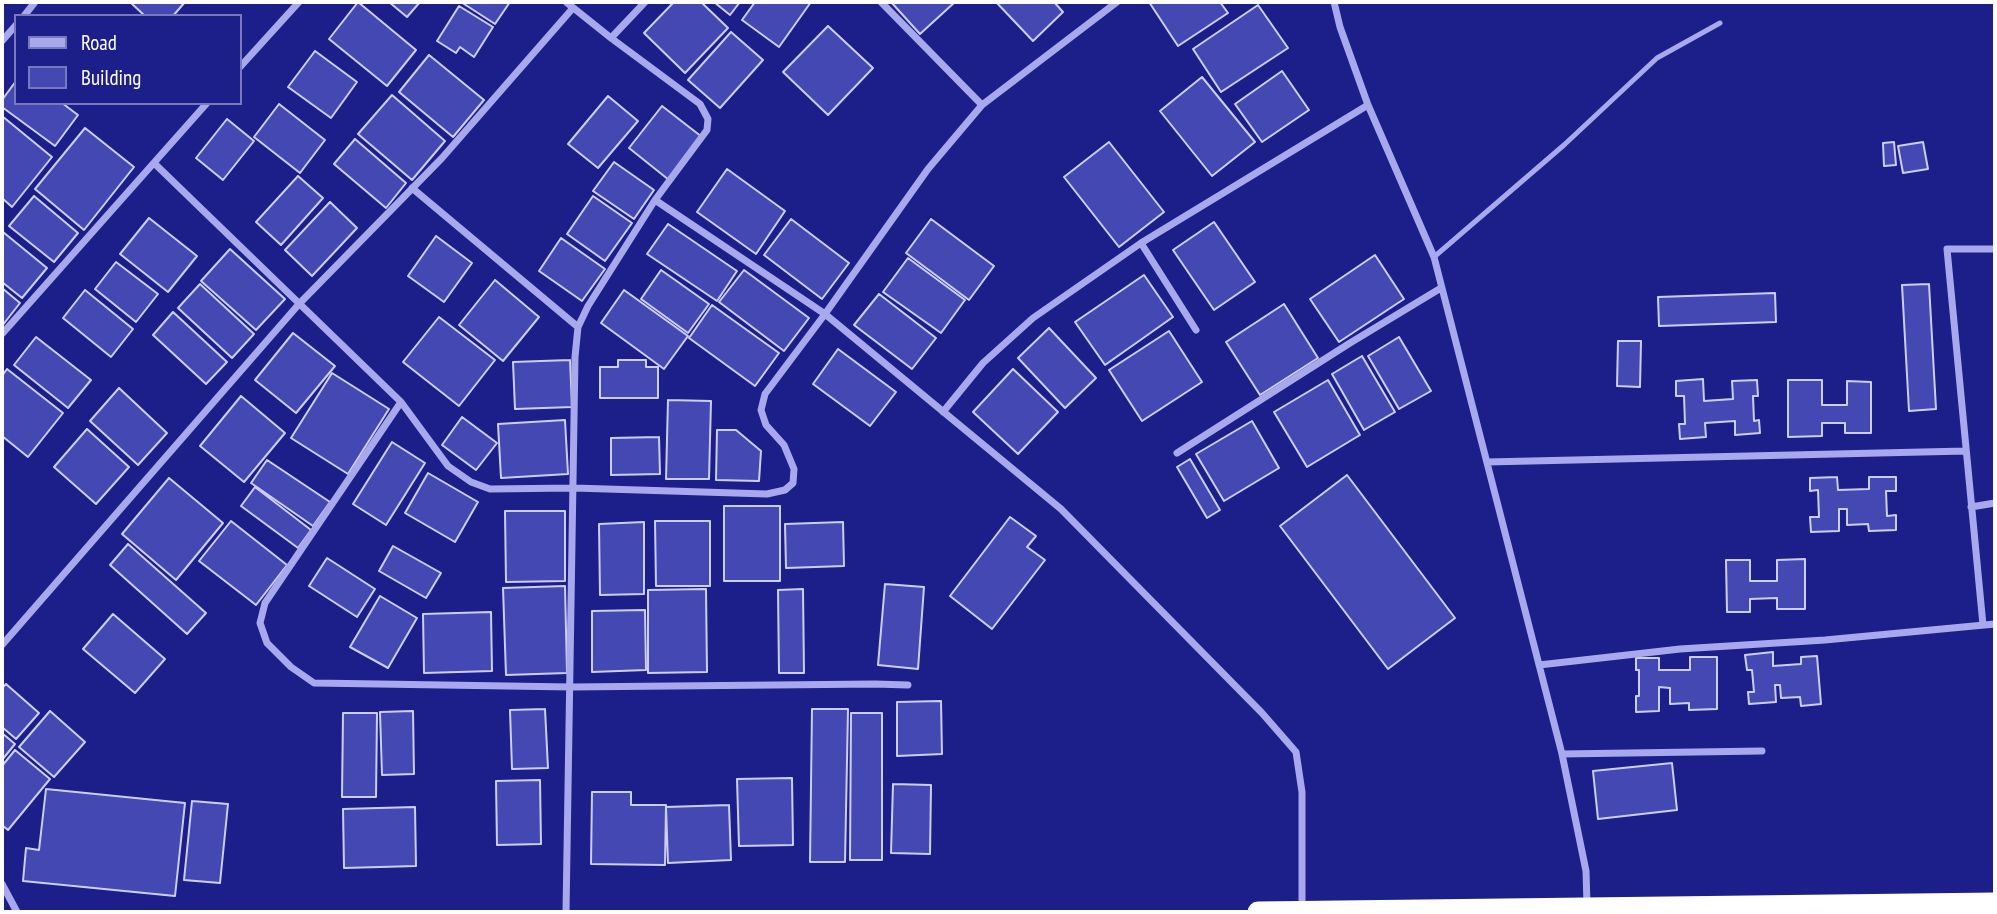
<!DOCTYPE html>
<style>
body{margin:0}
#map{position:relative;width:1997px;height:914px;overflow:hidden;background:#1c1f8a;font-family:"PT Sans Narrow",sans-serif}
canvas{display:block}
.frame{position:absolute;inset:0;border:4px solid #fff;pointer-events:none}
.legend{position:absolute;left:14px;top:14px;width:228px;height:91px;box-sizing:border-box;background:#1c1f8a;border:2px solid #7779b9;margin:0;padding:9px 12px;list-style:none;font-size:21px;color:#fff}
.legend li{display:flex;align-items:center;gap:14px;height:35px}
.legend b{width:35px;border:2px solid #7779b9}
</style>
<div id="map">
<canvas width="1997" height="914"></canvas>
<div class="frame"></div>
<ul class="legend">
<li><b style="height:9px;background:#a7a9ec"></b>Road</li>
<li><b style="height:19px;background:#4448b2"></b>Building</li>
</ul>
</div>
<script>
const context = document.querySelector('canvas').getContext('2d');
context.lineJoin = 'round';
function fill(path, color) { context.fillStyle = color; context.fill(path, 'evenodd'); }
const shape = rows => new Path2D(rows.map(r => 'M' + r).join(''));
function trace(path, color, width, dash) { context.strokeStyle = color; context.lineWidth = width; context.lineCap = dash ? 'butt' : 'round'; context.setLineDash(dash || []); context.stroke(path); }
const building = shape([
 [130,2,185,2,173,16,145,16,130,2],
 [358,2,416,50,387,86,329,39,358,2],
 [389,2,420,2,407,17,389,2],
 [461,2,510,2,495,24,461,2],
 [674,2,701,2,728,28,685,73,644,33,674,2],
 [714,2,740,2,730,15,714,2],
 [755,2,811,2,779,47,742,20,755,2],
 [891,2,955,2,920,34,891,2],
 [996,2,1054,2,1063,12,1033,41,996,2],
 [1149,2,1220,2,1228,13,1178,46,1149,2],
 [1258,5,1288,48,1221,92,1193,49,1258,5],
 [459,6,493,27,474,57,460,47,456,53,437,41,459,6],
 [828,26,873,68,828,115,783,72,828,26],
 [731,32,763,60,720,108,688,80,731,32],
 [315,51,357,82,331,118,288,87,315,51],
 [429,55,484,100,453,137,399,92,429,55],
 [1282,71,1309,110,1262,142,1235,104,1282,71],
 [1202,77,1255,142,1212,176,1160,111,1202,77],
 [16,81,16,103,62,103,78,115,55,146,2,107,2,100,16,81],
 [392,95,445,141,412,180,358,134,392,95],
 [608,96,638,121,598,168,568,144,608,96],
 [279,104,325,140,300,173,254,137,279,104],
 [662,106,702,137,669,180,629,148,662,106],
 [2,116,52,157,12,207,2,198,2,116],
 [227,119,254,141,223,180,196,158,227,119],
 [85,128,134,167,84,230,35,189,85,128],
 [355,139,406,183,386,208,334,164,355,139],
 [1109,142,1164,212,1119,247,1064,177,1109,142],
 [1894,142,1896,165,1884,166,1883,143,1894,142],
 [1923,142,1928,169,1903,173,1898,146,1923,142],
 [614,162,654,190,634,219,593,191,614,162],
 [727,169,785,211,756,254,697,212,727,169],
 [298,176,323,198,281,245,256,222,298,176],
 [34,196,78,233,54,262,9,226,34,196],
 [593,196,632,223,605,261,567,234,593,196],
 [330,202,357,228,312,276,285,250,330,202],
 [149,218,197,256,168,292,120,254,149,218],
 [791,219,849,263,822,299,764,255,791,219],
 [931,219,994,266,969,300,906,253,931,219],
 [1214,222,1255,282,1214,310,1173,250,1214,222],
 [668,224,737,271,717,301,647,254,668,224],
 [3,232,47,268,22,298,2,282,3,232],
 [436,236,472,263,444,302,408,276,436,236],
 [561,238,605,269,582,301,539,271,561,238],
 [230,249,285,299,256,330,201,281,230,249],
 [1375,255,1404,299,1339,342,1310,299,1375,255],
 [908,258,965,300,941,333,883,292,908,258],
 [116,262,158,294,136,322,95,289,116,262],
 [661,270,709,304,688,333,641,299,661,270],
 [744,270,809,318,784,351,719,302,744,270],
 [1144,275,1173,317,1105,365,1075,322,1144,275],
 [495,280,539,317,503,361,459,325,495,280],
 [200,284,254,334,232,358,178,308,200,284],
 [1929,284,1936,409,1909,411,1902,285,1929,284],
 [2,288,20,303,2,326,2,288],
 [85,290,133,329,111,357,63,318,85,290],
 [624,290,688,336,664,369,601,323,624,290],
 [1775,293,1776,322,1659,326,1658,297,1775,293],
 [879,294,936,338,912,369,854,325,879,294],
 [1284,304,1318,358,1260,395,1226,342,1284,304],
 [712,305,779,353,755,386,689,338,712,305],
 [173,312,227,362,206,384,153,335,173,312],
 [439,317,495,360,459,406,403,362,439,317],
 [1049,328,1096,378,1065,408,1018,358,1049,328],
 [1169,331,1202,382,1142,421,1109,370,1169,331],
 [293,333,335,366,296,413,255,380,293,333],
 [36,337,91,380,68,408,14,365,36,337],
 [1399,337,1431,391,1399,409,1368,356,1399,337],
 [1618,341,1641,341,1640,387,1617,386,1618,341],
 [838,349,896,392,870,426,813,384,838,349],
 [1362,356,1395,412,1364,430,1332,374,1362,356],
 [570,360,572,407,515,409,513,362,570,360],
 [618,360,646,360,646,367,658,367,658,398,600,398,600,367,618,367,618,360],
 [7,369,63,413,28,457,2,436,2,376,7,369],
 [1013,369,1058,412,1018,454,973,412,1013,369],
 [332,373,389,409,348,474,291,438,332,373],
 [1703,379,1704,401,1733,399,1732,381,1757,380,1758,396,1753,396,1754,421,1759,420,1760,433,1735,435,1735,421,1705,423,1706,437,1680,439,1679,424,1685,424,1684,396,1676,396,1676,381,1703,379],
 [1328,380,1360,435,1307,467,1274,412,1328,380],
 [1788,380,1822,380,1822,405,1847,405,1847,381,1871,382,1871,433,1845,433,1845,423,1822,423,1822,436,1788,437,1788,380],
 [119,388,167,433,138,465,90,421,119,388],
 [241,396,285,433,244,482,200,446,241,396],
 [668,400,711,401,709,479,666,479,668,400],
 [462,417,497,443,476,470,442,445,462,417],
 [565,420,568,474,501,478,498,424,565,420],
 [1252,421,1279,468,1224,501,1196,454,1252,421],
 [87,429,129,467,96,504,54,467,87,429],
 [717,430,736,430,761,451,759,481,716,480,717,430],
 [659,437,660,474,611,475,611,438,659,437],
 [392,442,425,463,386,525,353,504,392,442],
 [1190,459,1220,510,1207,518,1177,467,1190,459],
 [267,460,330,502,313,526,251,483,267,460],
 [428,473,478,502,455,542,405,513,428,473],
 [1347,475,1455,618,1388,669,1280,526,1347,475],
 [1837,477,1838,490,1869,489,1869,477,1896,477,1896,491,1886,491,1887,516,1896,515,1896,530,1869,531,1868,524,1847,525,1847,509,1839,509,1839,531,1811,532,1810,517,1819,517,1818,490,1810,491,1810,478,1837,477],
 [169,478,223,523,176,580,122,534,169,478],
 [255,487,311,530,298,548,241,506,255,487],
 [724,506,780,506,780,581,724,581,724,506],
 [505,511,565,511,565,581,506,582,505,511],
 [1010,517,1036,536,1027,547,1045,560,992,629,950,596,1010,517],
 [231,521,287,565,256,605,199,561,231,521],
 [655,521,710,521,710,586,656,586,655,521],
 [644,522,644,594,600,595,599,524,644,522],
 [843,522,844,566,786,568,785,524,843,522],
 [128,544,206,613,187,634,110,565,128,544],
 [393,546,441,573,426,598,379,571,393,546],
 [327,558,375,589,357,617,309,586,327,558],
 [1805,559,1805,609,1777,609,1777,598,1750,599,1750,612,1727,612,1726,560,1750,560,1750,581,1777,581,1777,560,1805,559],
 [885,584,924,587,918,669,878,665,885,584],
 [565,586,567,673,506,675,503,588,565,586],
 [706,589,707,672,648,673,648,590,706,589],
 [803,589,804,673,779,673,778,590,803,589],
 [380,596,417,618,388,668,350,647,380,596],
 [645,610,646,670,592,672,592,611,645,610],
 [491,612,492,671,424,673,423,614,491,612],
 [113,614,165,659,135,693,83,649,113,614],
 [1773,652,1773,666,1801,664,1801,657,1817,656,1821,704,1801,706,1800,697,1781,698,1780,685,1775,685,1776,702,1749,704,1748,692,1754,692,1752,670,1747,670,1745,655,1773,652],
 [1690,657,1717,657,1717,709,1689,710,1689,703,1670,704,1670,688,1659,687,1659,711,1636,712,1636,696,1639,696,1639,670,1636,670,1636,658,1659,658,1659,670,1690,670,1690,657],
 [6,684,39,713,16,739,2,727,2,688,6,684],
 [941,701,942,754,897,756,897,702,941,701],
 [545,709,548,768,512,769,510,710,545,709],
 [812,709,848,709,845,862,810,862,812,709],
 [50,711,85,742,54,777,19,747,50,711],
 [413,711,414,774,382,775,380,712,413,711],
 [343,713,377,713,376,797,342,797,343,713],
 [851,713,882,713,882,860,850,860,851,713],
 [2,733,15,744,2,760,2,733],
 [15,750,50,779,8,830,2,825,2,766,15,750],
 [1672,763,1677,810,1598,819,1593,771,1672,763],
 [792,778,793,845,739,846,737,779,792,778],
 [540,780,541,844,497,845,496,781,540,780],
 [893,784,931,785,930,854,891,853,893,784],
 [46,789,185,803,175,896,23,881,26,848,39,850,46,789],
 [592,792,631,792,631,805,666,805,665,865,591,864,592,792],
 [192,801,228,804,220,883,184,880,192,801],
 [729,805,731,860,668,863,666,807,729,805],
 [415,807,416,866,344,868,343,809,415,807]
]);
fill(building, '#4448b2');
trace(building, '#cccef9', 2);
trace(shape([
 [1434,257,1564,145,1657,58,1720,23]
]), '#a7a9ec', 5);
trace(shape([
 [566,2,611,38,700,104,708,119,707,130,655,200,825,314,1061,509,1262,713,1296,752,1302,792,1302,909],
 [881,2,982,105],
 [1334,2,1340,27,1368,105,1434,257,1562,754,1586,871,1587,905],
 [24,16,35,2],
 [611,38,645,2],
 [2,41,16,25],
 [240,67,299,2],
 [154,163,401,402,265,603,260,623,267,643,291,667,314,683,571,687,875,684,908,685],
 [412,188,578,327],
 [1141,243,1196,330],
 [2,334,207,103],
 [401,402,448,466,471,482,490,489,574,488,767,494,785,490,793,483,794,469,784,445,766,425,761,410,765,394,825,314,928,169,982,105,1117,2],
 [943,412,983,363,1033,318,1141,243,1368,105],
 [1177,453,1350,343,1441,288],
 [1487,462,1966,451],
 [1971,507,1995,503],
 [1983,625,1947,249,1995,249],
 [2,645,299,304,442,158,573,8],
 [1539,665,1680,649,1825,640,1995,624],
 [1562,754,1762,751],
 [2,884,17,912],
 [566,912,575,357,578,327,588,306,655,200]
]), '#a7a9ec', 7);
trace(shape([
 [1258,912,1995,903]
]), '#fff', 21);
</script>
